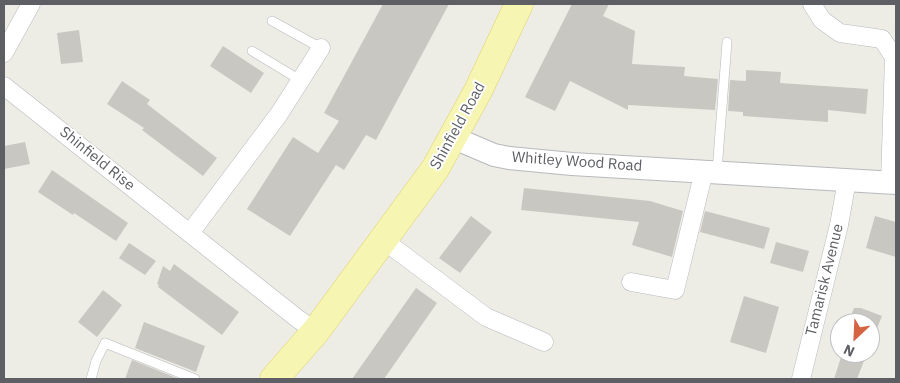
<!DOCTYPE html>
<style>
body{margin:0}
#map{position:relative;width:900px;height:383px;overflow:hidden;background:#edede5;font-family:"IBM Plex Sans",sans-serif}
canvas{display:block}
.frame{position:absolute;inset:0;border:5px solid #5d5f64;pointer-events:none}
.north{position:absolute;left:830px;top:313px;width:50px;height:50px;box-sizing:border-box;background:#fff;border:1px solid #bebfc1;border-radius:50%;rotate:205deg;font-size:14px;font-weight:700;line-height:20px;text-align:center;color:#5d5f64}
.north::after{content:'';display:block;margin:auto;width:18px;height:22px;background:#d56443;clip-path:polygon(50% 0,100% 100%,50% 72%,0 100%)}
</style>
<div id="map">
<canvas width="900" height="383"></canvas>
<div class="frame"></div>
<div class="north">N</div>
</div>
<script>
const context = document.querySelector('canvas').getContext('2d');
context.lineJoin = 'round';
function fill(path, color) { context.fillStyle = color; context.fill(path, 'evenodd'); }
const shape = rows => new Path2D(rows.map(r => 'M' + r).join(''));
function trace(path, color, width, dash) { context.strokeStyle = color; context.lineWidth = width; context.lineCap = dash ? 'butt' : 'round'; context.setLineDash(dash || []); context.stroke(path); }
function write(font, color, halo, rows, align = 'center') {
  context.font = font + ' "IBM Plex Sans",sans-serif'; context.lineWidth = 4; context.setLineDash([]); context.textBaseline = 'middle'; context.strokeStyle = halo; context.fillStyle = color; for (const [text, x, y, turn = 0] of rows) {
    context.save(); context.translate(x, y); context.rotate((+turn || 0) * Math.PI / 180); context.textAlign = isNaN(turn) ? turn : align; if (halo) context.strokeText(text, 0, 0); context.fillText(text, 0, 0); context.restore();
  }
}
fill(shape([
 [383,4,449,4,376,140,366,135,344,170,336,165,290,236,247,209,293,137,318,153,339,121,324,113],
 [572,4,609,4,603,16,635,31,632,64,685,67,684,76,718,79,715,110,628,105,628,110,570,81,555,111,525,97],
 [79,30,83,62,61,64,57,33],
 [223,46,264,73,251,93,210,66],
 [746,70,781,72,780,83,868,89,866,114,828,110,828,122,743,116,743,112,728,111,730,80,746,81],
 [122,81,150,100,147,104,217,158,203,176,142,130,144,128,107,104],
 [25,142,30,164,4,169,4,146],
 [52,170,128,223,116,241,74,213,73,215,38,192],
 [524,188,650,201,683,211,672,257,632,245,639,222,521,210],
 [705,211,770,228,764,249,700,232],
 [471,216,492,232,460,273,439,258],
 [875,216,896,222,896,257,866,248],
 [776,242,809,251,803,272,770,263],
 [129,243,156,261,145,275,119,258],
 [174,264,239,312,222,335,158,287,159,285,157,284,163,266,170,271],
 [416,288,437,303,391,369,384,379,352,379],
 [103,290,122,305,97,337,78,322],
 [744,296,779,307,766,353,730,342],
 [854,308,861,308,882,316,870,346,870,323,848,323],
 [144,322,205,346,196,372,135,348],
 [840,343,840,353,867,353,857,379,834,379,842,354,836,352],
 [132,360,179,379,125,379]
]), '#c9c7c2');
const service = shape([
 [272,21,321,48],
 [252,51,300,80],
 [717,171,727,42],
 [91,379,96,361,105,343,195,379]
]);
const minor = shape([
 [812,4,822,20,840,33,882,39,894,57,890,183],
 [4,53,31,4],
 [4,86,298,319,316,331],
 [190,233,279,114,321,48],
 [382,239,486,317,544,342],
 [631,282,675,290,704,171],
 [801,379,839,225,847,180]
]);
const tertiary = shape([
 [454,138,494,155,509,158,572,164,896,183]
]);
const primary = shape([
 [274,379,316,331,435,169,478,91,519,4]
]);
trace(service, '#b7b9bd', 10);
trace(minor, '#b7b9bd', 19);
trace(tertiary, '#b7b9bd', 24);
trace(primary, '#e1d26a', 29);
trace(service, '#fff', 9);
trace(minor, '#fff', 18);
trace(tertiary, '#fff', 22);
trace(primary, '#f6f5b2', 28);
write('15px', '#5d5f64', '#fff', [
 ["Shinfield Road",458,126,-61],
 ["Shinfield Rise",97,159,39],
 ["Whitley Wood Road",577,162,4],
 ["Tamarisk Avenue",825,280,-76]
]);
</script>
